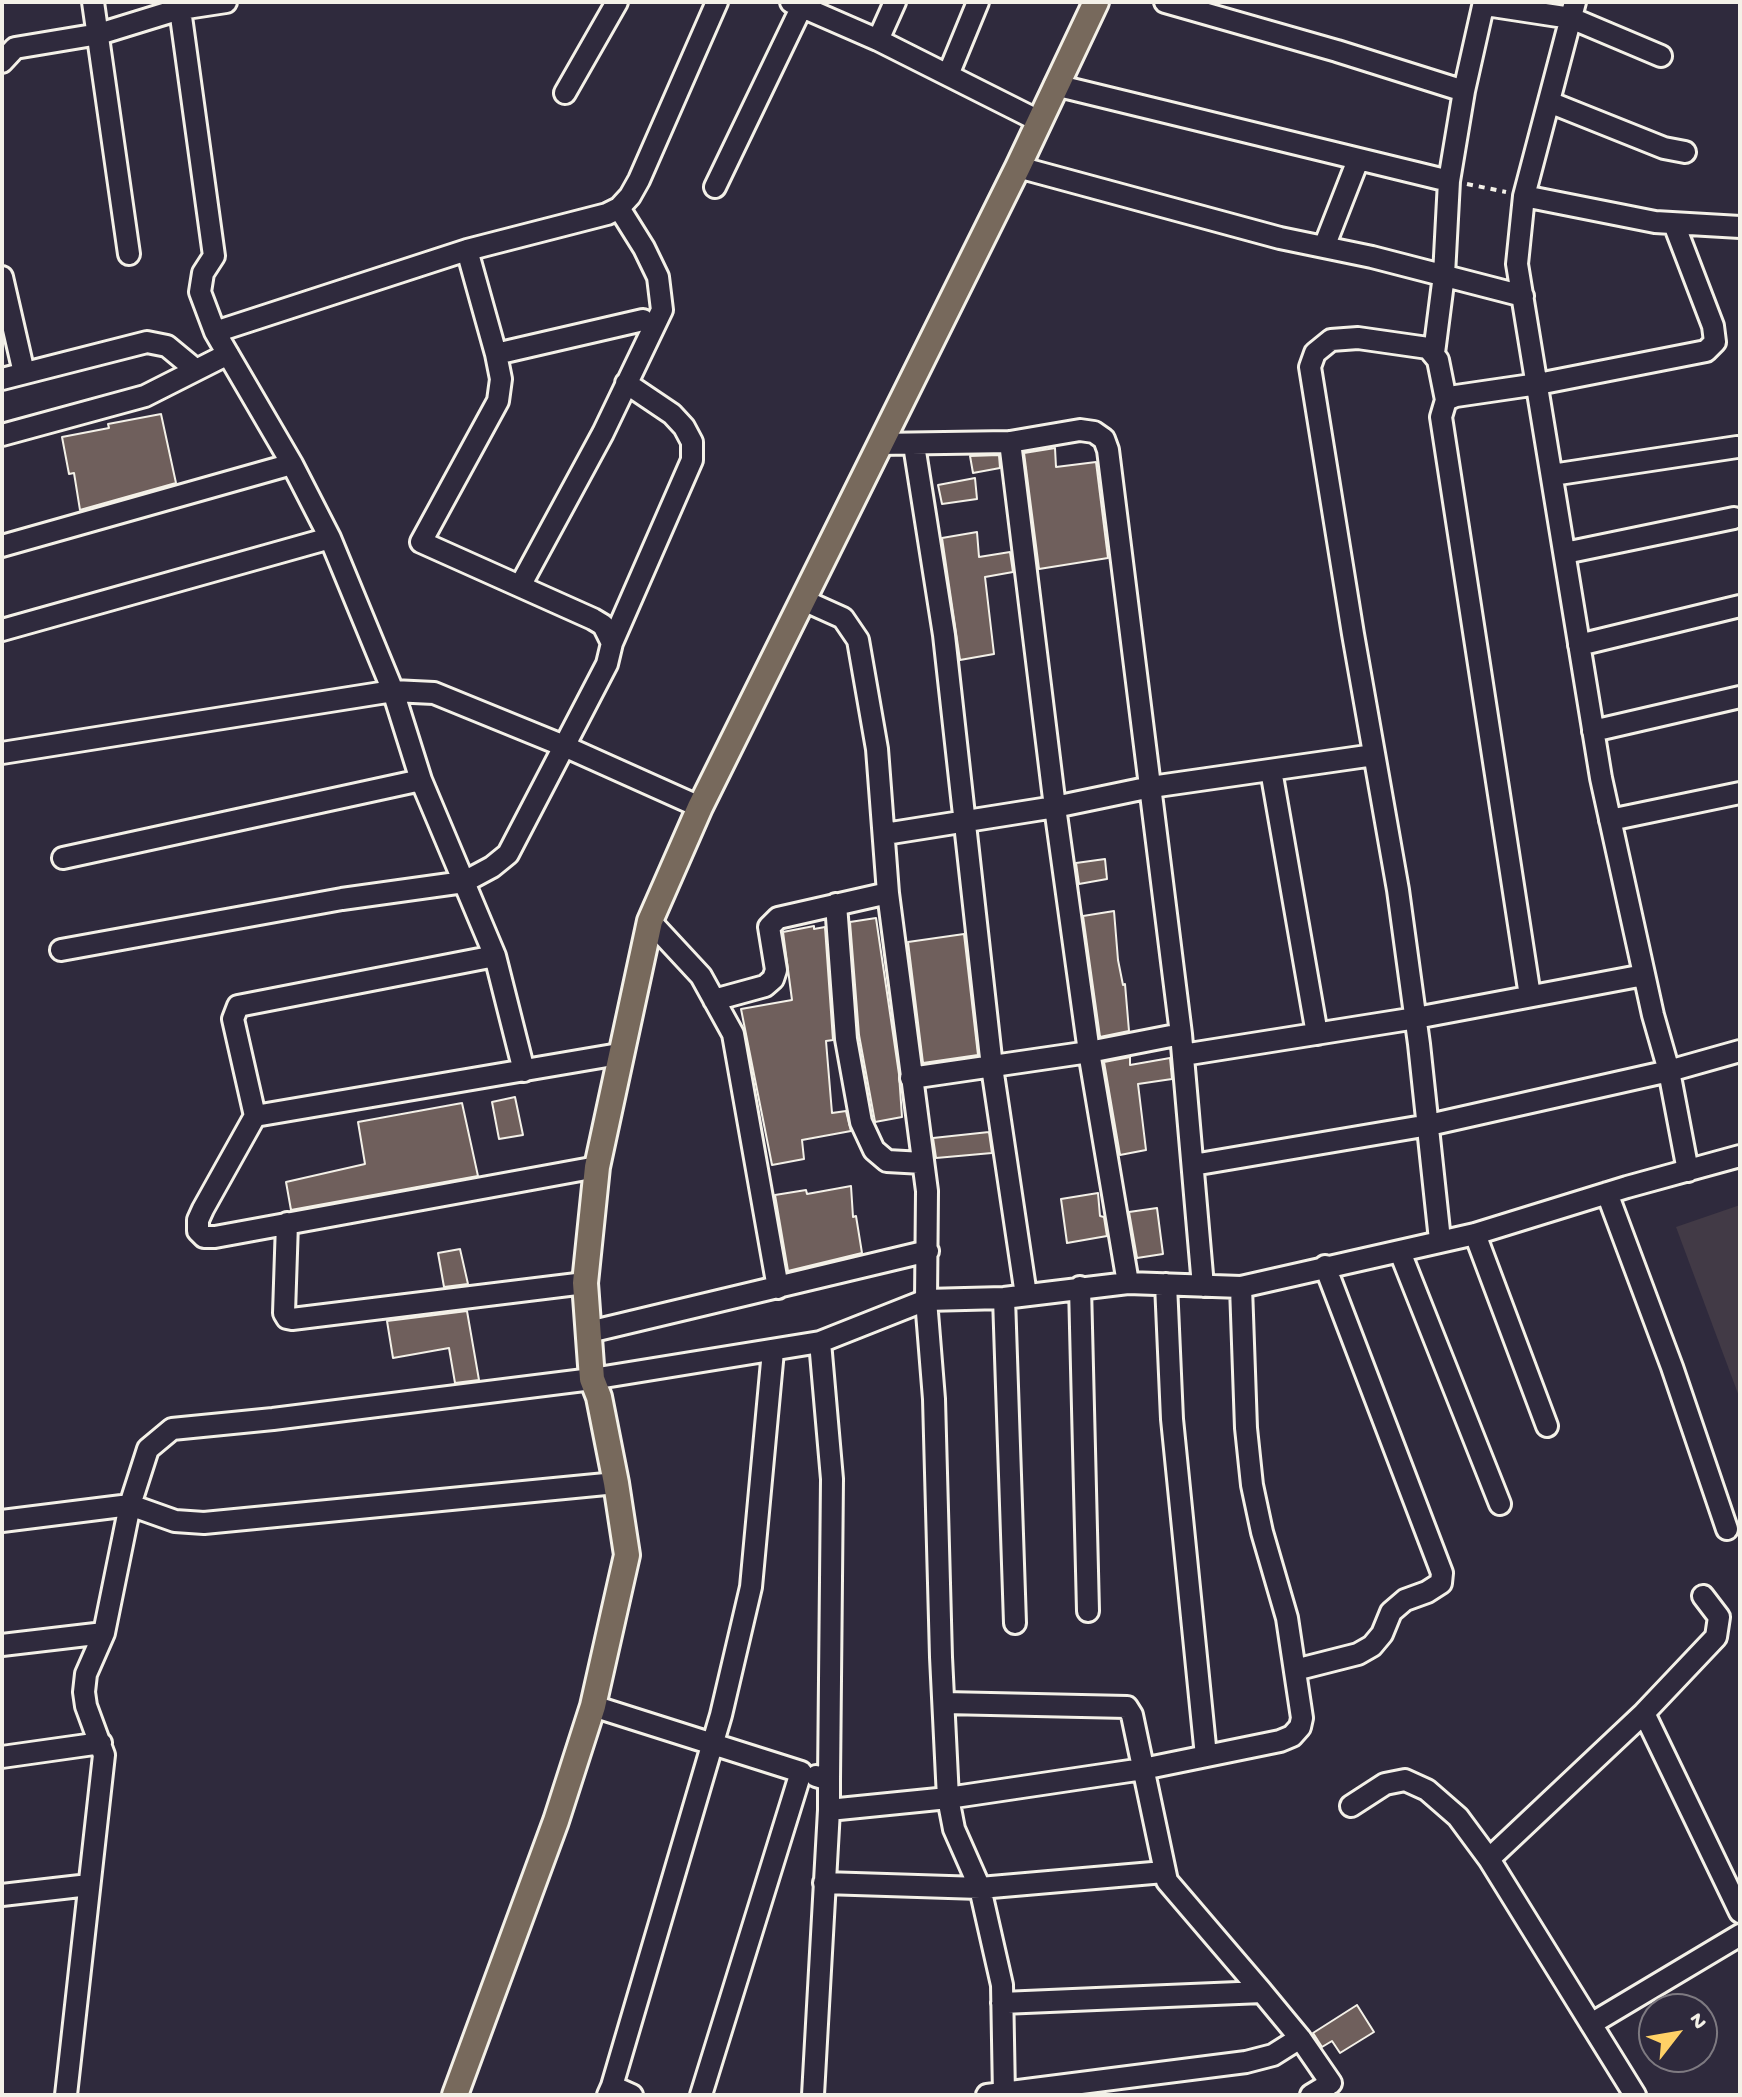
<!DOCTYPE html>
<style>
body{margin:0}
#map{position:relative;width:1742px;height:2097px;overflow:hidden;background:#2f2a3d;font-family:"Gochi Hand",sans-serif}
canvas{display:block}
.frame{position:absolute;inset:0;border:4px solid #f4f1e8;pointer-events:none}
.north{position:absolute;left:1638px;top:1993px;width:80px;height:80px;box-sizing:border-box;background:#2f2a3d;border:2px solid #7e7a81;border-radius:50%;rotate:59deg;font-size:22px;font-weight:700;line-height:32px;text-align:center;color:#f4f1e8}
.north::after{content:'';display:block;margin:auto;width:28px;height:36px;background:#ffd166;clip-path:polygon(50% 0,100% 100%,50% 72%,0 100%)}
</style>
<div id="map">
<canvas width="1742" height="2097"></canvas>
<div class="frame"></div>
<div class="north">N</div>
</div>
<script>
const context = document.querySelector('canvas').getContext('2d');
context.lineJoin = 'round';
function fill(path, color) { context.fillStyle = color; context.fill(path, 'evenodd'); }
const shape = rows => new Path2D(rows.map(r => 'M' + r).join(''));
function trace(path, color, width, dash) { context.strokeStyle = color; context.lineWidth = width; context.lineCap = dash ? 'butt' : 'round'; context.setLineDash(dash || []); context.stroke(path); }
fill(shape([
 [1740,1205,1740,1399,1676,1227]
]), '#423a46');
const building = shape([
 [161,414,176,483,80,510,74,473,69,474,62,437,109,428,108,424,161,414],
 [1055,448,1056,467,1096,462,1108,558,1039,569,1024,453,1055,448],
 [999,455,1000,468,973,473,970,456,999,455],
 [975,478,977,499,942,504,938,485,975,478],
 [977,532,979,557,1010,552,1013,572,985,577,994,654,960,660,942,538,977,532],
 [1105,859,1107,879,1079,884,1076,863,1105,859],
 [1114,911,1118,960,1123,985,1125,984,1129,1031,1100,1037,1083,916,1114,911],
 [876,918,899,1074,902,1117,875,1122,859,1035,850,922,876,918],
 [814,926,814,929,825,927,833,1040,826,1041,832,1113,846,1111,851,1131,802,1140,804,1159,772,1165,741,1009,792,1000,783,932,814,926],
 [964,934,978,1055,923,1063,908,942,964,934],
 [1130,1057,1130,1065,1170,1058,1172,1079,1138,1084,1146,1150,1120,1155,1104,1062,1130,1057],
 [515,1097,523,1135,499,1139,492,1102,515,1097],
 [462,1103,478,1176,291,1210,286,1182,365,1164,358,1122,462,1103],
 [989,1132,992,1153,936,1158,933,1138,989,1132],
 [851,1186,853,1217,856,1216,862,1253,788,1271,775,1195,806,1190,807,1194,851,1186],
 [1098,1193,1100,1216,1104,1217,1107,1236,1067,1243,1061,1199,1098,1193],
 [1157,1208,1163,1254,1137,1258,1129,1212,1157,1208],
 [460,1249,468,1284,444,1287,438,1253,460,1249],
 [467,1311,479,1380,455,1383,449,1348,393,1358,387,1321,467,1311],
 [1357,2005,1374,2032,1340,2053,1332,2041,1322,2047,1313,2033,1357,2005]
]);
fill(building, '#6f5f5c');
trace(building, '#f4f1e8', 2);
const minor = shape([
 [93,2,129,254],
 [179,2,214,256,203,273,200,292,215,332,292,464,330,538,393,691,421,780,495,956,524,1071],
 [791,2,878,40,1039,121],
 [1165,2,1337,51,1464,91],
 [1575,2,1524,196,1517,264,1601,778,1653,1015,1669,1071,1688,1171],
 [1486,5,1571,18,1661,56],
 [878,40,895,2],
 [2,62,15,48,99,34,180,9,226,2],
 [948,75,978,2],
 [1055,85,1449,181],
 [565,93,617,2],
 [1549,102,1664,148,1685,152],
 [1018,167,1280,238,1372,257,1523,296],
 [715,187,804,2],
 [1524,196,1655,222,1740,227],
 [1324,247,1358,160],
 [2,277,24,373],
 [215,332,467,250,607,214,619,208,630,196,639,180,717,2],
 [1434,353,1444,275,1449,181,1464,91,1484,2],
 [496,354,643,320],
 [2,379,147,342,167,346,196,370],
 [2,435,145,396,228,354],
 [1010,442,1055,807,1089,1052,1128,1283],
 [879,444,1010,442,1080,430,1094,432,1104,439,1108,450,1181,1034,1203,1286],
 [914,445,944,635,992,1067,1026,1295],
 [1552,475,1737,447],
 [2,546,292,464],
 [1565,553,1734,518],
 [520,586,603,433,662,310,658,277,644,248,619,208],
 [803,600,843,618,858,640,877,749,888,893,927,1191,926,1300,934,1399,941,1657,948,1798,954,1829,980,1888,1002,1985,1004,2095],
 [2,630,330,538],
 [612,643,692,460,692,442,684,427,672,414,626,383],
 [1579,645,1740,606],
 [1593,731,1740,697],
 [2,753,393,691,434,693,564,746,700,807],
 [1271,770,1317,1034],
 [1610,820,1740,793],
 [885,834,1055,807,1151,787,1374,755],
 [63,858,421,780],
 [836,904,846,1039,861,1122,874,1150,887,1161,923,1163],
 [650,921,701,976,733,1034,778,1288],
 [61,950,342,899,464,882,492,867,508,854,607,664,612,643,603,625,593,619,421,542,498,401,501,379,496,354,467,250],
 [495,956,238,1006,233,1019,255,1116,203,1209,198,1220,198,1231,204,1237,215,1237,597,1167],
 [1530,996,1441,417,1446,400,1456,396,1538,384,1706,351,1715,342,1713,326,1674,224],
 [714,1000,765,986,773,979,776,970,769,927,778,918,888,893],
 [1183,1055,1416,1018,1644,975],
 [911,1078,1089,1052,1181,1034],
 [255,1116,619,1054],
 [1193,1165,1429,1125,1669,1071,1740,1051],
 [1607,1193,1672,1367,1727,1529],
 [287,1223,284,1313,287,1318,292,1319,585,1283],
 [1475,1234,1547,1426],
 [1440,1240,1419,1044,1398,890,1353,634,1310,367,1315,353,1331,340,1358,338,1428,348,1438,360,1446,400],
 [1400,1252,1500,1504],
 [1166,1284,1172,1419,1206,1756],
 [1080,1287,1088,1611],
 [1004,1298,1015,1623],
 [589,1332,928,1251],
 [820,1342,926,1300,1004,1298,1128,1283,1241,1287,1475,1234,1627,1187,1740,1156],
 [2,1521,130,1505,175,1521,204,1523,616,1483],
 [2,1645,104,1633],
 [1295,1670,1358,1654,1372,1646,1382,1634,1391,1612,1405,1600,1427,1592,1441,1583,1442,1573,1325,1266],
 [945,1703,1127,1707,1132,1715,1167,1881,1262,1992],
 [593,1706,801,1772,701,2095],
 [1644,1713,1716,1637,1719,1617,1703,1596],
 [2,1757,101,1743],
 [1351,1806,1385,1784,1405,1780,1427,1790,1458,1817,1489,1859,1635,2095],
 [829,1810,948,1798,1143,1769,1280,1741,1292,1736,1300,1727,1302,1718,1287,1618,1262,1532,1252,1485,1246,1428,1241,1287],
 [1489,1859,1644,1713,1740,1912],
 [824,1883,980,1888,1164,1872],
 [2,1895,89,1885],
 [1002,2003,1262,1992,1300,2038,1331,2083,1311,2095],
 [1591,2024,1740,1935],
 [612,2086,721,1715,751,1587,773,1351],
 [66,2095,104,1755,86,1706,84,1692,86,1674,104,1633,130,1505,148,1449,172,1429,273,1419,592,1379,820,1342,832,1479,829,1780],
 [608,2095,612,2086,632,2095],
 [813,2095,829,1810,829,1780,816,1776],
 [987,2095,1246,2062,1273,2055,1300,2038]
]);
const major = shape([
 [455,2095,556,1821,593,1706,627,1555,616,1483,599,1397,592,1379,585,1283,597,1167,650,921,700,807,1018,167,1096,2]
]);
trace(minor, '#f4f1e8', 26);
trace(major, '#f4f1e8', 30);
trace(shape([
 [1467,184,1506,192]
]), '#f4f1e8', 4, [6, 6]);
trace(minor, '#2f2a3d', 20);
trace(major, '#77695c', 24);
</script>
